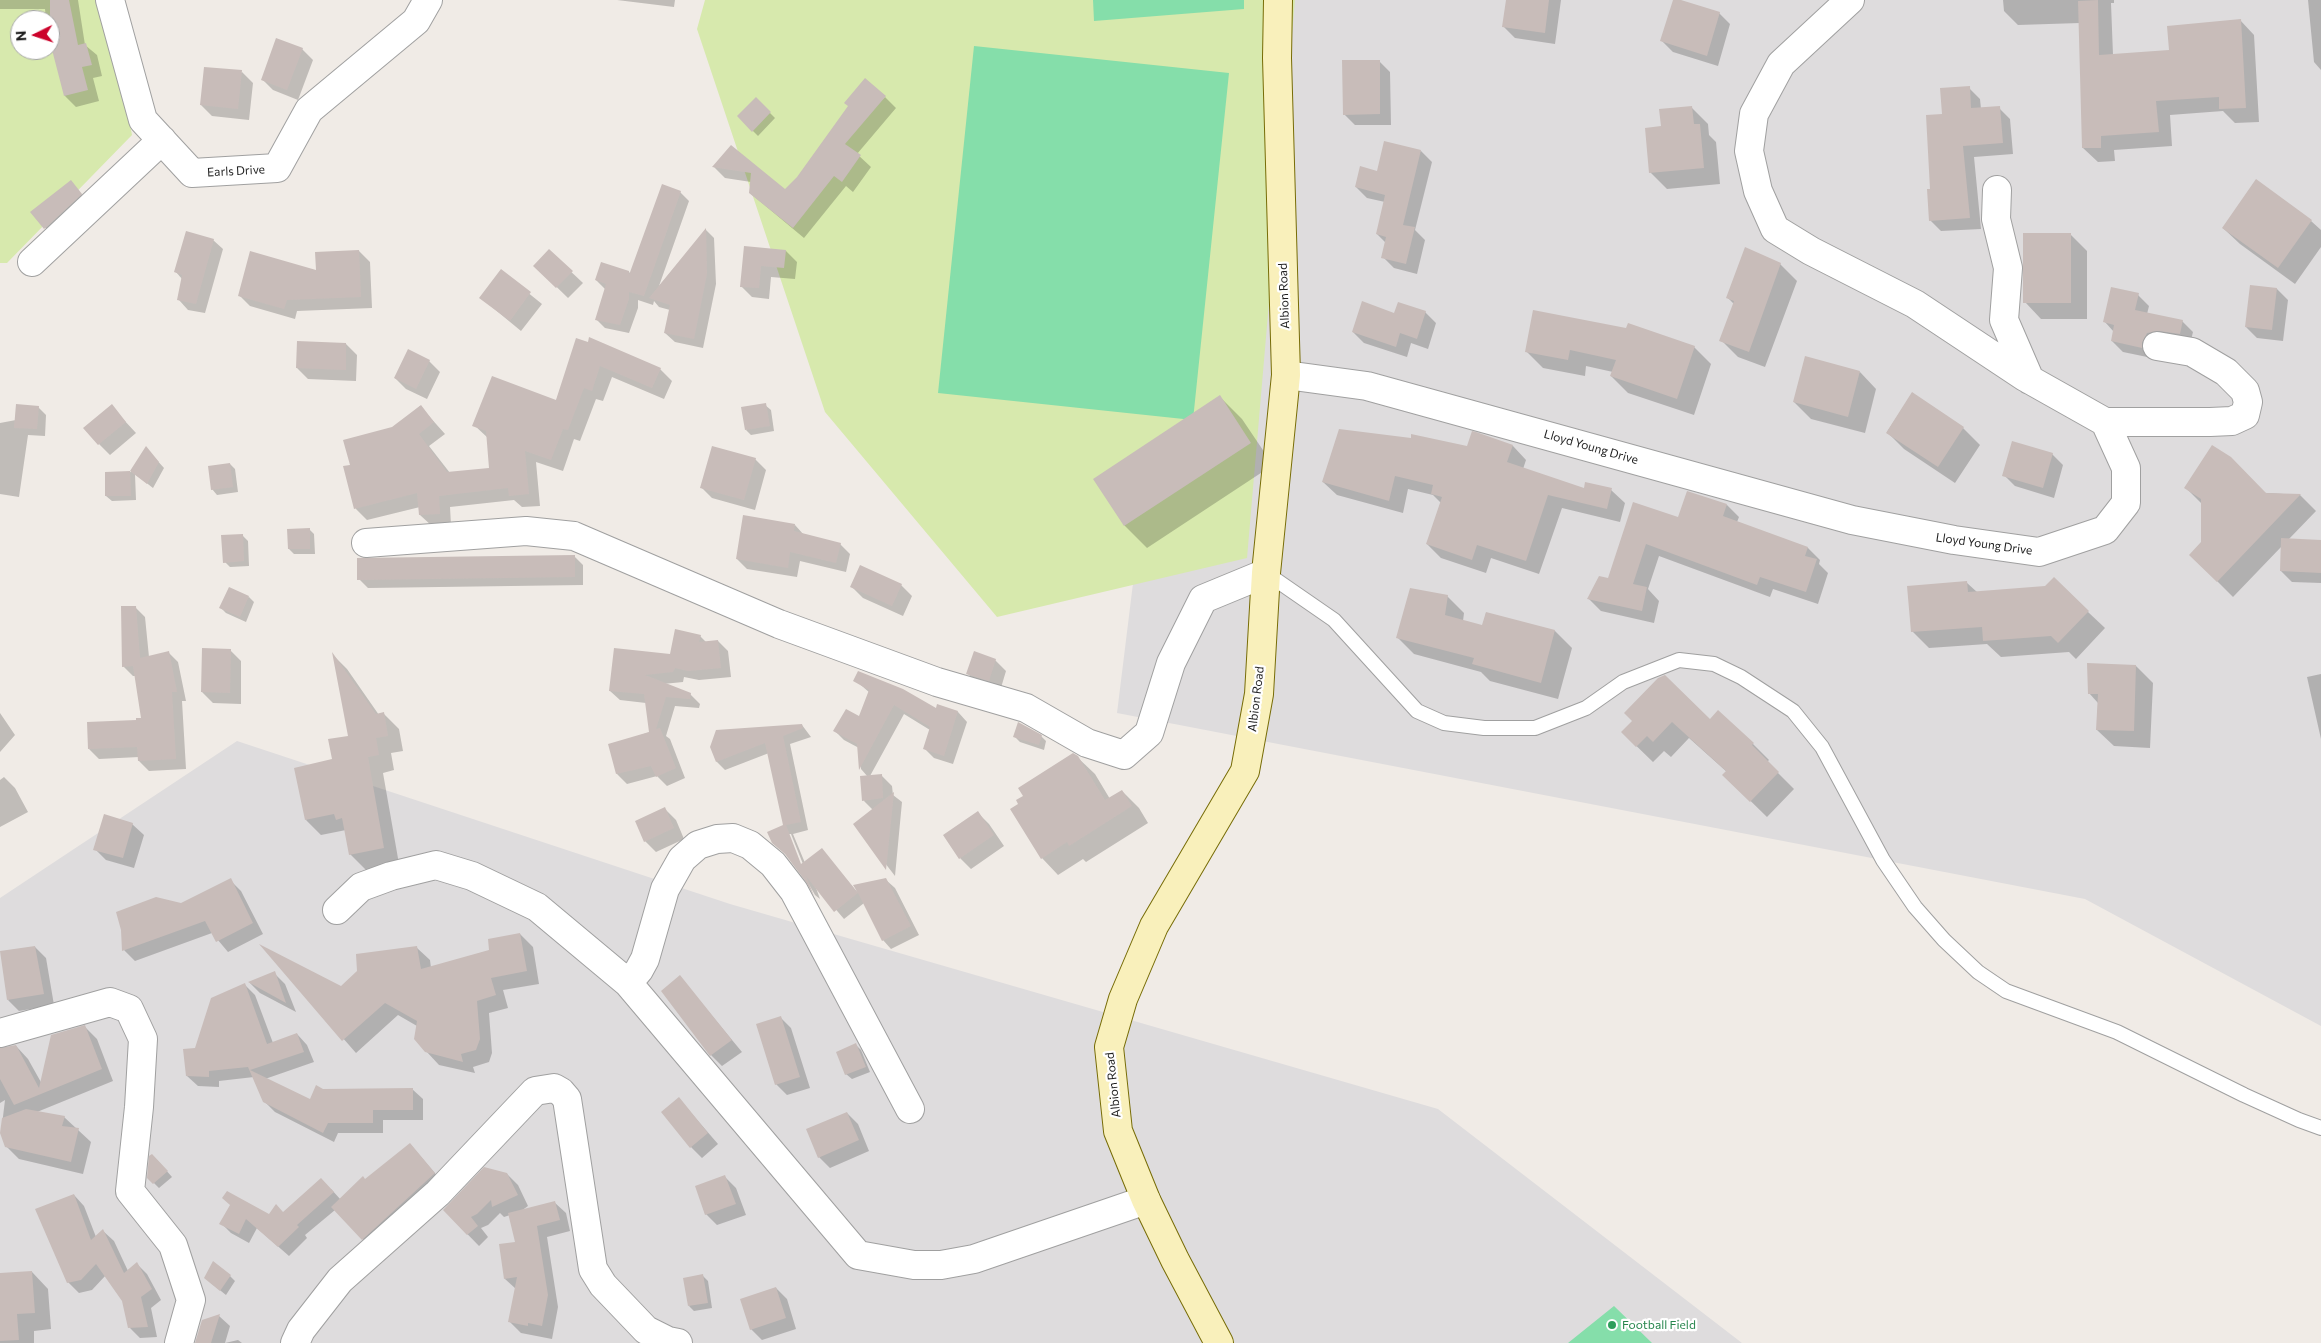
<!DOCTYPE html>
<style>
body{margin:0}
#map{position:relative;width:2321px;height:1343px;overflow:hidden;background:#f0ebe6;font-family:Commissioner,sans-serif}
canvas{display:block}
.north{position:absolute;left:10px;top:10px;width:50px;height:50px;box-sizing:border-box;background:#fff;border:1px solid #a5a5a5;border-radius:50%;rotate:266deg;font-size:14px;font-weight:700;line-height:20px;text-align:center;color:#1f1f1f}
.north::after{content:'';display:block;margin:auto;width:18px;height:22px;background:#cc032b;clip-path:polygon(50% 0,100% 100%,50% 72%,0 100%)}
</style>
<div id="map">
<canvas width="2321" height="1343"></canvas>
<div class="north">N</div>
</div>
<script>
const context = document.querySelector('canvas').getContext('2d');
context.lineJoin = 'round';
function fill(path, color) { context.fillStyle = color; context.fill(path, 'evenodd'); }
const shape = rows => new Path2D(rows.map(r => 'M' + r).join(''));
function trace(path, color, width, dash) { context.strokeStyle = color; context.lineWidth = width; context.lineCap = dash ? 'butt' : 'round'; context.setLineDash(dash || []); context.stroke(path); }
function write(font, color, halo, rows, align = 'center') {
  context.font = font + ' Commissioner,sans-serif'; context.lineWidth = 4.5; context.setLineDash([]); context.textBaseline = 'middle'; context.strokeStyle = halo; context.fillStyle = color; for (const [text, x, y, turn = 0] of rows) {
    context.save(); context.translate(x, y); context.rotate((+turn || 0) * Math.PI / 180); context.textAlign = isNaN(turn) ? turn : align; if (halo) context.strokeText(text, 0, 0); context.fillText(text, 0, 0); context.restore();
  }
}
fill(shape([
 [1205,0,2321,0,2321,1026,2085,899,1117,713],
 [237,741,730,904,1438,1109,1742,1343,0,1343,0,898]
]), '#dedcdd');
fill(shape([
 [0,0,107,0,132,135,7,263,0,263],
 [20,20,50,20,50,50,20,50],
 [705,0,1295,0,1247,558,997,617,825,412,697,29]
]), '#d7e9ad');
fill(shape([
 [1093,0,1244,0,1244,9,1094,21],
 [974,46,1229,73,1193,420,938,393],
 [1614,1306,1652,1343,1568,1343]
]), '#85deaa');
fill(shape([
 [0,0,78,0,85,45,97,55,102,76,93,78,99,101,76,107,65,96,50,37,50,20,46,20,45,9,0,9],
 [617,0,675,0,674,7],
 [1508,0,1561,0,1555,44,1515,38,1504,27],
 [1674,0,1719,13,1730,24,1718,66,1673,52,1662,41],
 [2003,0,2114,0,2114,3,2111,3,2113,55,2170,51,2240,20,2254,35,2259,122,2235,123,2223,111,2170,115,2172,146,2114,150,2115,161,2098,162,2083,148,2080,23,2018,25,2004,11],
 [2308,0,2321,0,2321,70,2314,62],
 [302,49,313,60,298,100,273,90,262,79],
 [1379,61,1390,72,1391,125,1355,125,1344,114],
 [242,72,253,83,249,120,212,116,201,105],
 [1969,88,1980,99,1981,109,1999,108,2010,119,2013,154,1974,157,1981,229,1941,231,1930,220,1931,190,1943,115],
 [885,97,896,108,857,154,871,167,853,192,846,186,804,238,750,193,751,182,725,178,714,167,731,147,785,191],
 [756,99,775,118,758,136,738,116],
 [1692,108,1708,124,1709,135,1716,142,1720,184,1667,189,1650,172,1662,127],
 [1421,151,1432,162,1415,230,1425,240,1417,274,1394,268,1383,257,1386,243,1377,234,1385,202,1367,198,1356,187,1378,172],
 [71,182,89,203,53,237,32,212],
 [680,192,689,201,659,286,706,230,714,238,716,284,703,348,675,342,665,333,670,310,659,307,654,301,653,305,638,300,638,308,629,333,605,328,596,319,606,290,596,280,629,272,631,274],
 [2311,221,2321,230,2321,247,2295,284,2240,244,2223,228],
 [2070,234,2087,251,2087,319,2041,319,2025,302],
 [213,240,223,249,205,313,188,310,179,300,182,279,176,272],
 [745,247,786,251,797,262,795,279,771,277,769,299,752,297,741,286],
 [359,251,370,262,372,308,297,311,295,319,250,306,239,295,317,271],
 [549,251,583,283,568,298,535,266],
 [1780,264,1797,281,1765,367,1738,357,1721,340,1734,304,1727,297],
 [501,271,542,304,521,331,481,298],
 [2251,286,2277,289,2288,300,2283,341,2257,338,2246,327],
 [2138,295,2149,306,2147,314,2182,321,2193,332,2190,344,2152,358,2123,352,2112,341,2114,332,2105,322],
 [1534,311,1694,347,1711,364,1694,415,1628,393,1611,376,1613,372,1586,366,1585,376,1543,368,1527,352],
 [1425,312,1436,323,1428,349,1411,343,1407,357,1364,343,1353,332,1395,314],
 [577,340,660,369,672,381,664,399,612,377,603,401,596,399,580,441,574,439,563,471,536,462,540,506,522,507,514,500,450,507,451,525,432,526,420,515,420,507,367,520,356,509,345,467,351,465,420,406,445,434,429,446,450,473,490,469,488,438,474,425,556,401],
 [346,344,357,355,356,381,308,379,297,368],
 [429,361,440,372,427,399,406,389,395,378],
 [1860,372,1876,389,1865,433,1811,419,1794,402],
 [1912,394,1963,428,1980,445,1955,483,1904,449,1887,432],
 [1220,397,1242,419,1273,465,1147,548,1125,526,1095,479],
 [765,405,771,410,774,431,751,435,746,430],
 [111,406,136,433,110,455,99,444],
 [38,407,46,415,45,436,28,435,19,497,0,494,0,423,16,420],
 [1513,446,1526,460,1523,469,1584,490,1611,490,1625,503,1620,522,1562,508,1539,574,1491,558,1486,573,1441,558,1427,544,1441,503,1433,495,1408,489,1403,513,1337,495,1323,482,1468,448],
 [146,448,164,468,153,488,135,474,136,500,112,501,106,496,106,473,131,472],
 [2052,454,2063,465,2054,498,2015,486,2004,475],
 [755,459,766,470,755,510,712,498,701,487],
 [230,464,235,469,238,492,217,495,212,489],
 [2186,488,2300,495,2316,511,2288,540,2321,541,2321,583,2292,582,2281,571,2282,546,2233,597,2191,555,2203,543,2202,504],
 [1634,503,1679,519,1727,505,1739,517,1737,522,1808,548,1820,560,1819,564,1828,573,1818,604,1773,589,1770,597,1659,556,1648,589,1659,601,1654,623,1601,611,1588,598,1609,580],
 [795,525,804,535,840,544,850,554,846,572,800,561,797,577,747,569,737,559],
 [309,529,314,534,315,554,294,554,289,549],
 [243,536,248,541,249,566,230,567,225,562],
 [574,556,583,565,583,585,368,588,359,579],
 [1967,583,1977,592,2088,612,2105,628,2076,659,2069,652,2001,657,1987,644,1929,648,1912,631],
 [901,585,912,596,903,616,863,598,852,587],
 [1447,596,1464,613,1463,621,1483,626,1486,613,1555,631,1572,648,1558,699,1490,681,1481,672,1414,654,1398,638],
 [249,597,254,602,246,622,226,613,221,608],
 [135,607,145,617,149,657,168,652,178,662,186,701,182,701,186,769,149,771,139,761,139,757,99,759,89,749,142,719,136,676,133,676,123,666],
 [700,636,707,643,718,641,728,651,731,677,699,680,684,677,683,682,663,684,690,694,700,704,699,708,675,706,666,736,670,739,685,778,667,786,657,776,627,784,617,774,610,745,650,732,646,703,620,700,610,691],
 [230,650,241,661,241,704,213,703,202,692],
 [334,656,347,669,379,715,384,714,399,729,403,751,391,753,394,770,383,773,399,864,366,870,350,854,346,830,321,835,306,820,333,760,349,737],
 [995,660,1006,671,1000,691,979,685,968,674],
 [2136,666,2153,683,2150,748,2114,746,2097,730,2098,703,2089,693],
 [2321,674,2321,739,2307,677],
 [855,680,937,710,938,706,958,712,967,722,953,764,934,758,924,748,930,730,904,714,870,776,881,775,892,786,893,795,902,802,895,876,855,824,873,810,864,801,868,777,861,769,859,748,844,740,835,731,859,718,870,693],
 [0,713,15,735,0,752],
 [1633,721,1710,721,1753,744,1769,760,1767,762,1794,789,1767,817,1724,775,1727,772,1689,738,1671,757,1664,751,1653,762,1622,732],
 [802,725,811,737,790,744,808,830,793,834,805,863,822,850,857,892,855,886,886,880,895,888,919,935,891,949,883,940,864,903,844,919,815,885,820,899,815,895,807,881,789,857,773,842,769,832,784,826,769,753,725,770,717,762,711,747,717,731],
 [788,834,791,834,805,869,802,870],
 [1041,736,1046,741,1044,750,1020,742,1015,737],
 [1077,757,1095,774,1110,799,1122,791,1139,808,1148,823,1086,862,1083,859,1058,875,1042,858],
 [4,777,15,788,28,812,0,827,0,780],
 [665,809,676,820,684,839,656,852,645,841],
 [978,813,989,824,1004,846,971,869,960,858],
 [132,824,144,835,134,868,106,860,95,849],
 [230,880,241,891,263,934,228,952,212,933,135,961,124,950,182,904],
 [520,934,533,947,539,984,503,990,508,1008,489,1013,492,1053,489,1062,473,1067,475,1073,439,1065,426,1051,417,1026,398,1015,356,1053,264,948,341,987,417,948,430,960,431,968,491,950],
 [35,947,46,958,54,1005,19,1011,8,1000],
 [274,973,285,984,296,1012,260,993,250,983],
 [679,976,742,1052,722,1066,711,1055],
 [245,985,255,995,273,1043,297,1034,307,1045,314,1062,265,1079,310,1100,412,1089,423,1099,423,1120,383,1120,383,1133,338,1133,334,1142,275,1112,264,1101,254,1077,219,1081,219,1087,198,1086,187,1076,196,1050],
 [780,1017,791,1028,810,1088,787,1095,776,1084],
 [85,1027,97,1039,113,1081,37,1112,64,1117,91,1142,83,1174,19,1159,6,1146,1,1133,5,1100,0,1103,0,1049,16,1046,28,1059,42,1084],
 [856,1045,861,1050,870,1072,852,1079,846,1074],
 [679,1099,718,1144,702,1158,691,1147],
 [847,1113,858,1124,869,1151,830,1168,819,1157],
 [410,1144,445,1185,374,1250,335,1210,305,1235,307,1238,289,1256,257,1228,249,1243,231,1233,221,1223,231,1205,269,1216,283,1213,331,1189,341,1200],
 [157,1160,172,1177,159,1188,148,1177],
 [507,1174,518,1185,528,1206,521,1211,554,1202,566,1213,570,1231,547,1237,558,1307,552,1339,521,1333,510,1322,516,1289,505,1279,517,1243,510,1215,504,1217,500,1213,488,1225,481,1228,488,1237,479,1246,444,1210],
 [725,1177,736,1188,746,1215,717,1225,706,1214],
 [74,1195,84,1206,96,1237,103,1231,114,1241,128,1271,137,1264,147,1274,161,1300,151,1308,157,1337,140,1338,130,1328,124,1301,106,1275,92,1290,79,1293,68,1282],
 [32,1272,48,1289,51,1329,34,1331,34,1343,0,1343,0,1274],
 [702,1275,708,1281,712,1308,694,1311,689,1306],
 [230,1276,235,1281,226,1295,211,1283],
 [776,1288,787,1299,796,1329,762,1340,751,1329],
 [219,1316,230,1326,225,1343,197,1343],
 [238,1340,242,1343,225,1343]
]), '#0003');
fill(shape([
 [50,0,69,0,78,45,86,43,92,65,82,67,88,90,64,96,50,42],
 [1506,0,1549,0,1545,33,1502,27],
 [1673,0,1681,0,1720,12,1707,56,1660,41],
 [2098,0,2099,55,2169,50,2167,26,2241,19,2246,108,2219,109,2219,97,2156,101,2159,132,2101,136,2101,148,2082,148,2078,1],
 [276,38,303,48,287,90,261,80],
 [1342,60,1380,60,1380,114,1343,115],
 [204,67,242,70,238,109,200,105],
 [865,78,886,96,845,144,861,155,842,182,834,176,793,228,749,193,751,173,712,167,731,145,785,189,797,177,848,106,844,103],
 [1970,86,1971,108,2000,106,2003,143,1963,146,1970,218,1929,221,1927,189,1930,189,1926,115,1942,114,1940,88],
 [756,97,771,112,752,132,737,116],
 [1692,106,1694,124,1700,124,1704,168,1649,173,1645,128,1661,126,1659,109],
 [1384,141,1421,150,1403,225,1415,227,1406,264,1381,258,1386,237,1376,234,1385,195,1355,187,1360,166,1377,171],
 [2256,179,2312,220,2278,268,2222,228],
 [71,180,82,194,44,229,30,212],
 [662,184,681,191,644,296,629,292,629,299,620,325,595,320,606,284,595,280,601,262,629,271,629,275],
 [706,228,707,274,694,339,664,333,670,305,649,298],
 [186,231,214,239,196,304,177,300,182,275,174,272],
 [2023,233,2071,233,2071,303,2023,303],
 [744,246,786,250,784,268,761,266,759,288,740,287],
 [1745,247,1781,263,1749,352,1719,341,1734,301,1726,298],
 [549,249,573,271,556,288,533,266],
 [359,250,361,297,287,300,284,309,238,296,250,251,316,270,315,252],
 [501,269,531,292,510,321,479,298],
 [2250,285,2277,288,2272,330,2245,327],
 [2111,287,2139,293,2135,310,2183,320,2180,334,2159,331,2147,333,2142,343,2142,348,2111,341,2114,325,2103,322],
 [1362,301,1394,313,1398,302,1426,311,1417,339,1400,333,1396,347,1352,332],
 [1533,310,1626,328,1628,323,1695,346,1677,399,1610,376,1616,360,1570,350,1568,360,1525,352],
 [589,337,661,368,652,388,600,366,592,391,584,388,568,430,563,429,551,460,525,451,529,494,509,496,508,488,439,496,440,514,419,515,417,493,354,509,343,466,350,465,343,440,392,427,421,405,434,422,419,434,447,472,489,468,486,431,472,426,492,376,556,400,576,338,588,342],
 [297,341,346,343,346,370,296,368],
 [408,349,430,360,416,389,394,378],
 [1805,356,1860,371,1848,417,1793,402],
 [1912,392,1964,427,1938,467,1886,433],
 [1220,395,1251,443,1124,526,1093,479],
 [766,403,770,426,745,430,741,407],
 [16,404,39,406,37,429,14,428],
 [112,404,126,422,98,445,83,428],
 [1339,429,1411,438,1411,434,1467,446,1472,431,1476,432,1513,445,1507,462,1584,488,1585,482,1612,488,1607,509,1548,495,1526,561,1477,545,1472,560,1426,544,1442,497,1431,494,1433,485,1395,476,1389,501,1322,482],
 [2012,441,2053,453,2043,488,2002,476],
 [2212,445,2231,457,2266,493,2301,494,2217,582,2189,555,2201,542,2201,499,2184,488],
 [146,446,159,462,147,484,130,471],
 [712,446,756,458,744,500,700,488],
 [230,463,233,487,211,490,208,466],
 [130,471,131,496,105,496,105,472],
 [1687,491,1727,504,1723,516,1808,547,1805,556,1817,559,1806,592,1760,577,1757,585,1646,544,1633,584,1647,587,1642,611,1587,599,1599,576,1608,578,1633,502,1678,517],
 [743,515,795,524,794,531,841,543,836,563,790,552,788,568,736,559],
 [310,528,310,549,288,549,287,529],
 [243,534,244,561,223,563,221,535],
 [2281,538,2321,540,2321,573,2280,571],
 [575,555,575,577,357,580,357,558],
 [860,565,902,584,892,606,850,587],
 [2054,577,2089,611,2058,643,2051,636,1983,641,1982,627,1911,632,1907,586,1967,581,1968,592,2045,586],
 [229,587,249,596,240,617,219,608],
 [1410,588,1448,595,1445,615,1482,625,1486,612,1555,630,1541,683,1472,664,1474,658,1396,638],
 [121,606,136,606,140,658,169,651,177,692,172,692,176,759,138,761,137,747,88,749,87,722,136,720,136,718,141,718,133,666,122,667],
 [675,629,701,635,699,642,718,640,721,668,688,671,675,668,673,672,645,675,691,693,690,699,666,697,656,729,660,728,676,768,656,777,651,766,616,774,608,744,649,732,644,694,609,691,614,648,670,654],
 [202,648,231,649,230,693,201,692],
 [974,651,996,659,989,681,966,674],
 [332,652,376,714,384,712,388,736,376,738,379,755,368,757,384,848,349,855,342,818,336,820,334,814,305,820,294,768,332,759,328,739,348,736],
 [2087,663,2136,665,2134,731,2096,730,2098,694,2088,694],
 [858,671,903,689,936,708,937,704,958,711,944,756,923,749,930,727,894,705,859,770,857,744,833,731,846,709,859,716,869,690,853,681],
 [1665,675,1710,719,1718,710,1754,743,1752,745,1779,772,1750,802,1722,775,1726,771,1672,722,1653,742,1647,736,1636,747,1621,732,1632,721,1624,713,1658,678],
 [1018,722,1042,735,1039,745,1013,737],
 [802,724,803,728,783,736,801,822,786,825,801,864,822,848,858,893,853,885,886,878,911,926,882,941,858,893,834,912,806,876,814,896,806,882,785,854,772,843,767,832,783,825,765,743,716,762,710,747,716,730],
 [1073,753,1078,756,1105,800,1122,790,1132,806,1069,846,1067,842,1041,859,1010,809,1018,804,1016,800,1023,796,1018,788],
 [882,774,883,798,862,801,860,776],
 [894,792,886,870,853,824],
 [665,807,674,828,644,842,635,821],
 [978,811,994,835,959,859,943,835],
 [104,814,133,823,123,858,93,850],
 [231,878,253,923,216,942,205,921,122,951,121,930,116,912,156,897,181,903],
 [520,933,527,971,491,978,496,995,477,1001,480,1039,476,1050,461,1054,463,1062,425,1052,414,1039,417,1021,385,1003,342,1041,259,944,341,986,357,971,356,954,417,946,421,969,489,950,488,939],
 [35,946,44,994,7,1000,0,951],
 [275,971,286,1003,248,982],
 [680,975,732,1040,710,1056,661,991],
 [245,983,267,1044,297,1033,304,1052,250,1070,310,1099,316,1085,323,1089,413,1088,413,1110,373,1110,373,1123,328,1123,323,1133,263,1102,248,1067,209,1071,209,1077,186,1076,183,1049,195,1048,211,998],
 [781,1016,800,1077,775,1085,756,1024],
 [85,1025,102,1069,14,1105,0,1079,0,1048,16,1045,39,1088,51,1035],
 [856,1043,866,1067,845,1075,836,1052],
 [679,1097,708,1133,690,1148,661,1112],
 [26,1109,65,1116,62,1126,79,1128,71,1162,5,1147,0,1133,2,1118],
 [847,1112,859,1140,818,1158,806,1129],
 [410,1143,435,1173,362,1240,331,1207,363,1176,365,1179],
 [152,1154,168,1171,153,1184,147,1178,149,1156],
 [484,1167,507,1173,518,1195,492,1207,491,1200,477,1214,471,1217,478,1226,467,1235,443,1210],
 [725,1175,736,1204,705,1215,695,1186],
 [321,1178,334,1192,297,1225,299,1227,278,1247,246,1219,239,1234,219,1224,230,1205,222,1198,227,1191,269,1214,276,1204,283,1212],
 [74,1194,91,1240,103,1229,124,1273,137,1262,152,1289,141,1297,148,1327,128,1328,122,1301,96,1264,81,1280,67,1283,35,1209],
 [555,1201,560,1220,537,1226,548,1295,542,1326,528,1323,528,1326,508,1322,517,1277,504,1279,499,1244,515,1242,508,1213],
 [213,1261,231,1275,220,1291,204,1278],
 [32,1271,35,1313,17,1314,19,1340,0,1341,0,1273],
 [703,1274,708,1303,688,1306,683,1278],
 [776,1287,786,1318,750,1330,740,1299],
 [220,1314,211,1343,195,1343,202,1320]
]), '#c8bcb9');
const lane = shape([
 [1266,573,1334,620,1417,711,1444,723,1484,728,1535,728,1586,708,1623,682,1679,660,1714,664,1741,677,1793,711,1822,747,1883,860,1915,907,1944,940,1978,972,2006,991,2117,1032,2244,1095,2299,1120,2321,1128]
]);
const street = shape([
 [110,0,143,120,192,173,277,168,309,110,416,21,428,0],
 [1997,190,1996,219,2008,268,2004,320,2030,380],
 [32,262,162,140],
 [1286,375,1367,386,1852,520,1954,540,2039,552,2105,530,2126,503,2126,468,2105,422,2025,377,1915,304,1811,251,1775,229,1758,191,1749,151,1754,114,1781,64,1850,0],
 [2105,422,2210,422,2232,421,2245,415,2248,402,2245,391,2226,372,2192,352,2157,346],
 [366,543,526,531,574,536,779,624,937,682,1026,708,1087,743,1124,755,1149,733,1171,663,1203,599,1266,573],
 [337,910,361,887,391,876,436,865,472,876,537,907,628,983,858,1255,914,1265,941,1265,974,1259,1146,1200],
 [628,983,639,970,645,959,665,889,682,859,698,845,717,839,733,838,750,845,773,864,794,891,910,1109],
 [0,1033,110,1002,129,1009,143,1039,139,1107,130,1191,173,1245,191,1300,179,1343],
 [295,1343,301,1330,340,1280,438,1193,535,1091,554,1088,561,1092,567,1099,593,1269,603,1285,646,1330,668,1341,678,1343]
]);
const secondary = shape([
 [1219,1343,1175,1260,1146,1200,1118,1131,1109,1047,1123,999,1154,926,1245,771,1259,694,1266,573,1286,375,1277,58,1278,0]
]);
trace(lane, '#a0a0a0', 16);
trace(street, '#a0a0a0', 30);
trace(secondary, '#776c06', 30);
trace(lane, '#fff', 14);
trace(street, '#fff', 28);
trace(secondary, '#f9f0bb', 28);
for (const [x, y, r, color] of [
 [1612,1325,5,"#2e9e5b"]
]) { const dot = new Path2D(); dot.arc(x, y, r, 0, 2 * Math.PI); context.fillStyle = color; context.fill(dot); trace(dot, '#fff', 2); }
write('12px', '#1f1f1f', '#fff', [
 ["Earls Drive",236,171,-3],
 ["Albion Road",1284,296,-92],
 ["Lloyd Young Drive",1591,447,16],
 ["Lloyd Young Drive",1984,544,8],
 ["Albion Road",1256,699,-83],
 ["Albion Road",1113,1085,-96]
]);
write('12px', '#27864d', '#fff', [
 ["Football Field",1622,1325]
], 'left');
</script>
